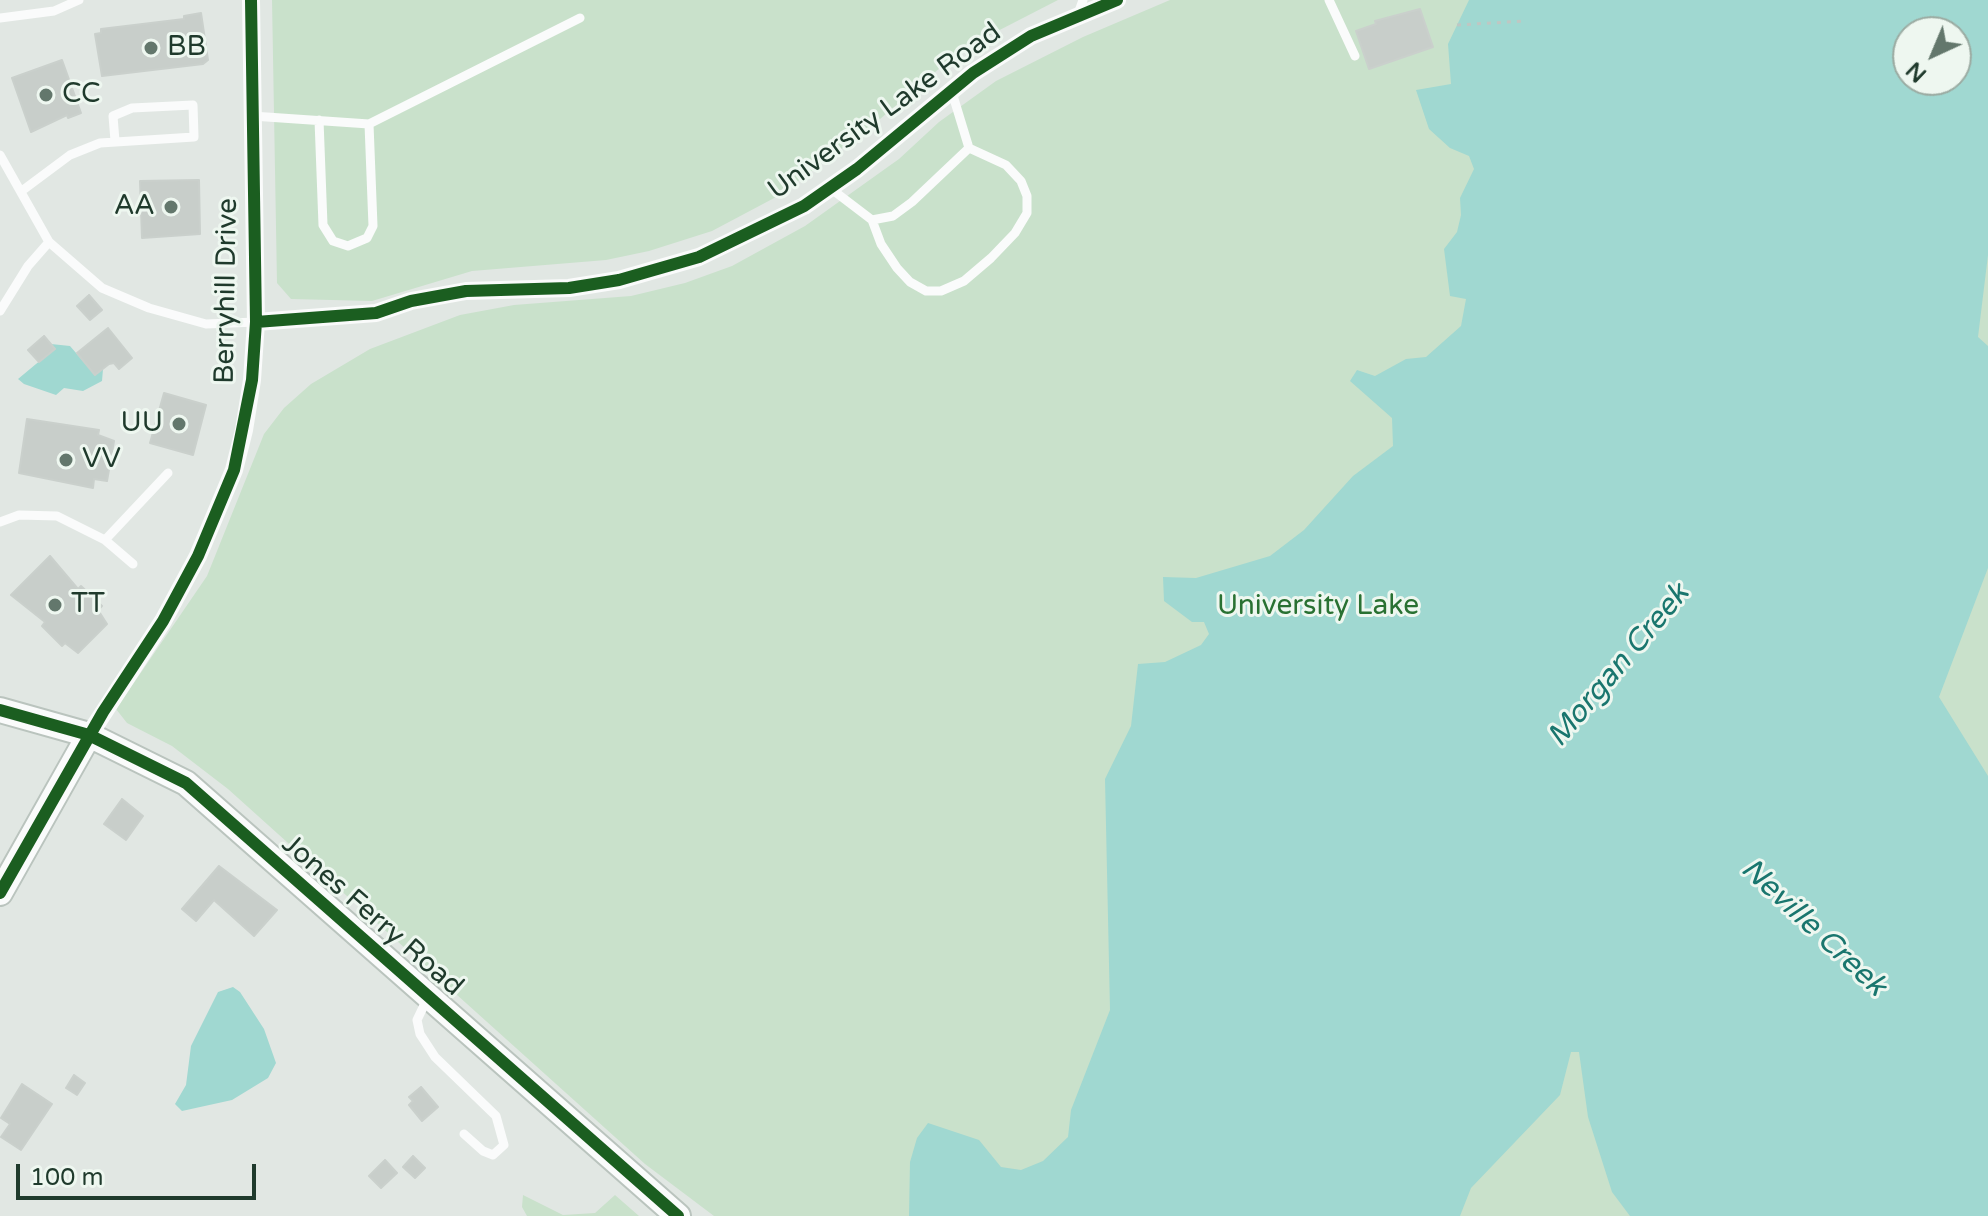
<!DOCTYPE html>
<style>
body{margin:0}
#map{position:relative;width:1988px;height:1216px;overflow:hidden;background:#e1e7e3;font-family:"Varela Round",sans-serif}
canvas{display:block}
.north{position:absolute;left:1892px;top:16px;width:80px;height:80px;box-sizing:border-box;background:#eef7f0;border:2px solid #9baba2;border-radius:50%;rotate:224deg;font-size:22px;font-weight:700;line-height:32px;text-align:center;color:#1f3a2c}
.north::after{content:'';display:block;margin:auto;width:28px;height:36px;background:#63776c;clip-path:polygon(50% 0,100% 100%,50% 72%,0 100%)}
.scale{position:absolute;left:16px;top:1164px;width:240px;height:36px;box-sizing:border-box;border:4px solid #1f3a2c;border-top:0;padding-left:10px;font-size:24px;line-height:28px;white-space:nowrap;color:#1f3a2c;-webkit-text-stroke:6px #eef7f0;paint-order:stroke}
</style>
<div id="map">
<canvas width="1988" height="1216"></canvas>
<div class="north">N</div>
<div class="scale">100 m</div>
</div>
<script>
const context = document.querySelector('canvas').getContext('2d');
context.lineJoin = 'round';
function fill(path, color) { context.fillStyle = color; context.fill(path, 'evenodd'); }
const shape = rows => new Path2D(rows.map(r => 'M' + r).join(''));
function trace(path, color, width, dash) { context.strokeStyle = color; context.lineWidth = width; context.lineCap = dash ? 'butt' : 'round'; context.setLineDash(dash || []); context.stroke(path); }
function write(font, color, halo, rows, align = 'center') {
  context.font = font + ' "Varela Round",sans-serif'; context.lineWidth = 6; context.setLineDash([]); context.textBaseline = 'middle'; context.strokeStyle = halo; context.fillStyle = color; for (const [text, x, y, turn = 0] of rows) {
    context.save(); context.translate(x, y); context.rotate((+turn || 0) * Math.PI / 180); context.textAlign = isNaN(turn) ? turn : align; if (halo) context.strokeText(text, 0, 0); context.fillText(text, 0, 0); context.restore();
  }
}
fill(shape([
 [272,0,1058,0,988,36,947,62,873,125,778,196,712,231,649,251,606,260,472,271,372,301,291,299,277,283],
 [1170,0,1988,0,1988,1216,714,1216,645,1164,228,789,172,746,127,723,116,709,207,576,264,434,284,408,311,384,370,349,460,315,514,305,631,296,685,283,732,266,805,226,899,159,939,122,996,81,1083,37],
 [1908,32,1956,32,1956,80,1908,80],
 [523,1195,563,1215,595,1213,615,1195,639,1216,527,1216,522,1207]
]), '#c9e1cb');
fill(shape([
 [1469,0,1988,0,1988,255,1978,337,1988,346,1988,568,1939,697,1988,776,1988,1216,1630,1216,1612,1192,1588,1117,1579,1052,1571,1052,1560,1095,1471,1188,1460,1216,909,1216,910,1162,917,1138,928,1123,979,1140,1001,1167,1021,1170,1043,1161,1068,1137,1071,1110,1110,1010,1105,779,1131,726,1138,664,1165,662,1201,645,1209,634,1204,622,1192,622,1164,601,1163,577,1196,578,1270,556,1304,530,1353,476,1393,446,1392,418,1350,381,1357,370,1375,376,1406,359,1426,357,1461,326,1466,299,1450,296,1444,249,1457,232,1461,215,1460,198,1474,169,1469,156,1450,148,1429,129,1416,90,1451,84,1448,44],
 [1908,32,1956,32,1956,80,1908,80],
 [51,344,70,346,95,375,103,369,102,381,83,391,64,388,56,395,24,384,18,379,54,349],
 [233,987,240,992,264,1029,276,1063,268,1078,232,1100,182,1111,175,1104,186,1085,191,1046,218,992]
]), '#a0d8d1');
const building = shape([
 [1420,9,1433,47,1369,69,1356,31,1376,24,1375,21,1420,9],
 [201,13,208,60,203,64,102,76,95,34,101,33,101,29,184,19,184,16,201,13],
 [62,60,81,113,68,118,67,115,31,132,12,78,62,60],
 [199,180,200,234,142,238,140,181,199,180],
 [89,295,102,310,90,320,77,306,89,295],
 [108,328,132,358,119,369,114,363,109,364,95,375,77,353,108,328],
 [44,336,55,349,39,362,28,350,44,336],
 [164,393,206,405,193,455,150,443,164,393],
 [27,419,99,430,98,435,114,441,107,481,94,479,93,488,19,473,27,419],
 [50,556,78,589,81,586,102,606,98,610,107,624,78,653,65,643,62,646,42,626,45,622,11,595,50,556],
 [122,799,143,816,126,840,104,824,122,799],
 [219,866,277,910,254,936,214,900,196,921,182,909,219,866],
 [74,1075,85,1083,77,1095,66,1088,74,1075],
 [22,1084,52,1104,21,1150,1,1137,10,1124,1,1118,22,1084],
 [421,1087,438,1107,422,1121,409,1105,413,1101,409,1097,421,1087],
 [413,1156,425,1168,415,1178,403,1167,413,1156],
 [385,1160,397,1173,381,1188,369,1176,385,1160]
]);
fill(building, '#c8ceca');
trace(building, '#cad0cc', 2);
const secondary = shape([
 [0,710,89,735,186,783,678,1216],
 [0,893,89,735]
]);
trace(secondary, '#bac4be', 28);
trace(shape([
 [1457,25,1525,21]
]), '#bfc7c3', 3, [4, 6]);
trace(shape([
 [1329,0,1355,56],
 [1077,17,1083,0],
 [0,18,54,11,79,0],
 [951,89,969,148],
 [252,116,369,124,580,18],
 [319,120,323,225,333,241,348,246,367,238,373,226,369,124],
 [0,155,49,242,102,288,149,308,206,324,256,322],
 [830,188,872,220,881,244,897,268,910,282,926,291,941,291,964,281,991,258,1015,233,1027,213,1027,196,1021,181,1006,165,969,148,912,202,893,216,872,220],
 [23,190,70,155,100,143,194,137,193,105,132,108,113,116,115,141],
 [0,311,28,266,49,242],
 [0,522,19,515,57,516,105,540,133,564],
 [105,540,168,473],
 [428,997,417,1020,420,1034,435,1057,496,1116,504,1145,493,1155,483,1151,464,1134]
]), '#fafbfb', 9);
trace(shape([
 [256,322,376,313,411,301,466,291,569,288,619,280,699,257,804,206,857,169,973,73,1031,36,1117,0],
 [89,735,163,621,198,556,234,470,244,430,252,380,256,322,251,0]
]), '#fafbfb', 18);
trace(secondary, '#fafbfb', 24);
trace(shape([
 [256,322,376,313,411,301,466,291,569,288,619,280,699,257,804,206,857,169,973,73,1031,36,1117,0],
 [0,710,89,735,186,783,678,1216],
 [0,893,103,712,163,621,198,556,234,470,252,380,256,322,251,0]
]), '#1b5e20', 12);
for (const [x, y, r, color] of [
 [151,48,8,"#63776c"],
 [46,95,8,"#63776c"],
 [171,207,8,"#63776c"],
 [179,424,8,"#63776c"],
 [66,460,8,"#63776c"],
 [55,605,8,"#63776c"]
]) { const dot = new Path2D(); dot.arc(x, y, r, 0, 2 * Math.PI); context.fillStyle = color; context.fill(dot); trace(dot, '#eef7f0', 3); }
write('28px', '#1f3a2c', '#eef7f0', [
 ["BB",167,48],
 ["CC",62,95],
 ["AA",155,207,"right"],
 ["UU",163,424,"right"],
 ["VV",82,460],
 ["TT",71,605]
], 'left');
write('28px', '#1f3a2c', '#eef7f0', [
 ["University Lake Road",885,112,-36],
 ["Berryhill Drive",227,291,-89],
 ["Jones Ferry Road",372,916,41]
]);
write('28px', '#297132', '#eef7f0', [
 ["University Lake",1318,607]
]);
write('italic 30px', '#19766e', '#eef7f0', [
 ["Morgan Creek",1619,666,-50],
 ["Neville Creek",1813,928,43]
]);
</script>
